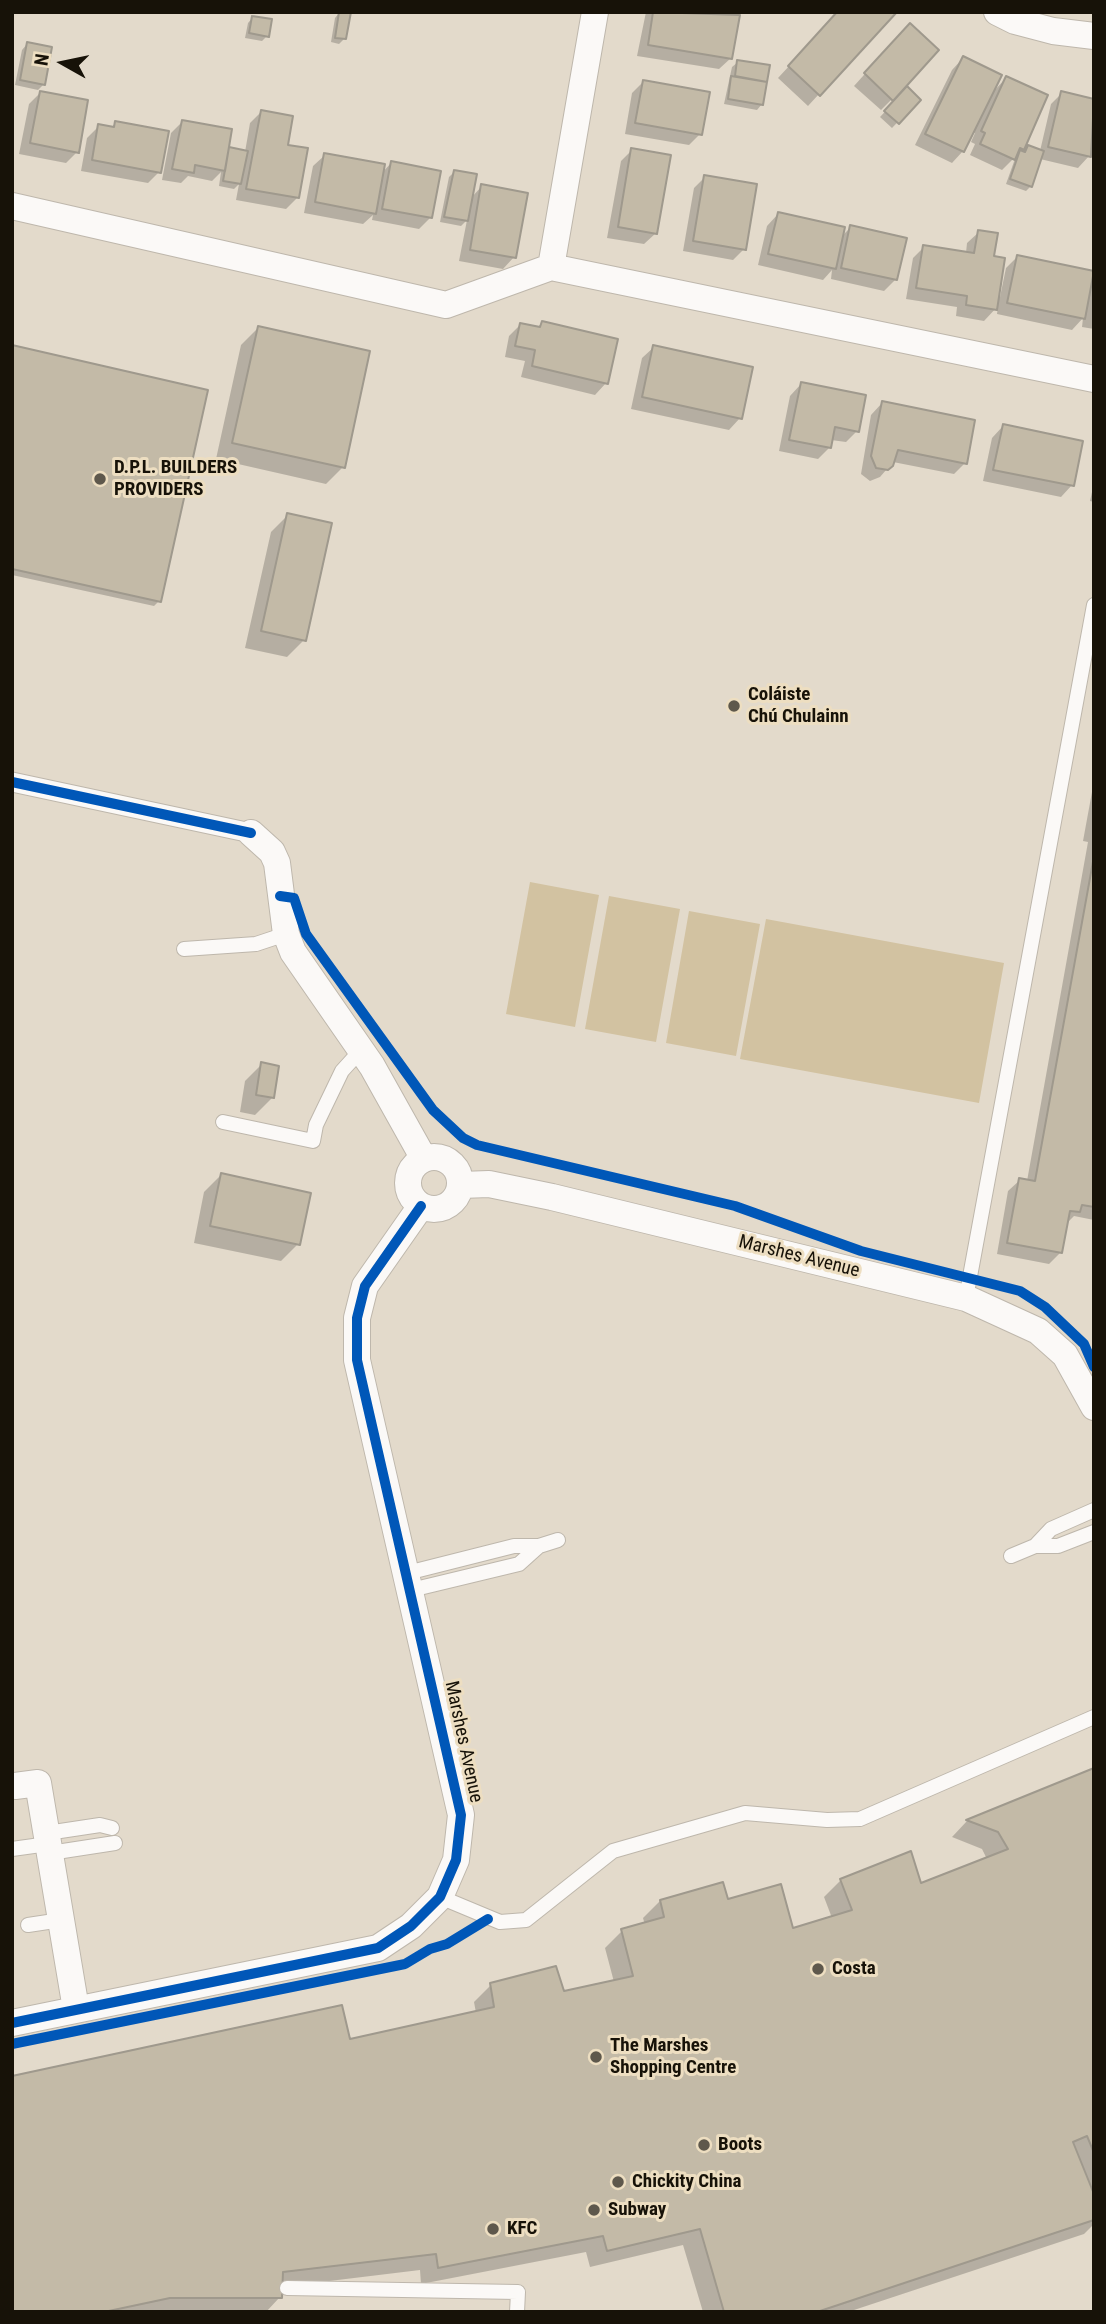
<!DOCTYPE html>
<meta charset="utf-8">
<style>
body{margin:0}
#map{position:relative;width:1106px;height:2324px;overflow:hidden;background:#e3dacb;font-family:"Roboto Condensed",sans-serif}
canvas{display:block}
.frame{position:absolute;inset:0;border:14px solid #171208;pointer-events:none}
.north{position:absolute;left:28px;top:28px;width:70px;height:70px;-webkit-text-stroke:5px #eddec1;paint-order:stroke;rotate:279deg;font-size:19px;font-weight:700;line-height:28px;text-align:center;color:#171208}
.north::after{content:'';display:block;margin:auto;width:24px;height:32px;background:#171208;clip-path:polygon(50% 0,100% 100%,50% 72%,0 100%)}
</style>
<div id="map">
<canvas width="1106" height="2324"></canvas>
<div class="frame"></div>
<div class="north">N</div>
</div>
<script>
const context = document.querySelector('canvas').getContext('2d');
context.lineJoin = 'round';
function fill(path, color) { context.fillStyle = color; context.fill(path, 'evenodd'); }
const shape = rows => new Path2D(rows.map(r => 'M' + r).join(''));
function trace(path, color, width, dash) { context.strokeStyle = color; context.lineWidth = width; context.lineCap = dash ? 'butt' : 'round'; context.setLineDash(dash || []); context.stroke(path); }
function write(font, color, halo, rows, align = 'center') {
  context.font = font + ' "Roboto Condensed",sans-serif'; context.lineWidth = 6; context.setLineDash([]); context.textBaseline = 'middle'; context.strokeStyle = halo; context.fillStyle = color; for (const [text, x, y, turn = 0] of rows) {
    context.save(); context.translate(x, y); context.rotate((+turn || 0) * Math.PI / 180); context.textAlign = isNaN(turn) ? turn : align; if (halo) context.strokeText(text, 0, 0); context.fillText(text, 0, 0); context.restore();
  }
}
fill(shape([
 [530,882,599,895,575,1027,506,1014],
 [609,896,680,909,656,1042,585,1029],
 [689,911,760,924,736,1056,666,1043],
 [766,919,1004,963,979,1103,740,1059]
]), '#d2c2a1');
fill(shape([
 [340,12,345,38,339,44,331,42,335,18],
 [646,12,715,12,738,16,731,58,719,69,637,56],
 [839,12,819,94,808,106,778,78],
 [253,17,267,36,262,41,245,38,248,23],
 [899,36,898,93,919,100,892,128,880,117,897,99,895,96,881,110,854,86],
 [27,44,44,84,38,90,15,85,22,50],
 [963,58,993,92,1006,78,1046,96,1019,156,1028,147,1040,151,1051,104,1062,93,1094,101,1094,137,1089,156,1078,168,1040,159,1031,186,1026,191,1006,184,1016,156,1002,170,970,155,975,144,971,142,975,133,972,132,963,151,952,163,915,145,952,70],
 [738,62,768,67,762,104,757,110,724,104,732,67],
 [643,82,700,134,689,145,625,134,632,93],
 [40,93,77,152,66,163,19,154,29,104],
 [261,112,286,146,297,198,286,209,236,200,239,184,234,189,219,186,221,172,212,181,188,176,181,183,162,180,171,133,182,122,226,153,245,152,250,123],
 [116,123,159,172,148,183,81,171,87,138,99,126,111,128],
 [632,150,656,233,644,244,607,238,621,161],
 [325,155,382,173,391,163,431,217,419,229,372,220,373,215,363,224,304,213,313,166],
 [454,172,471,198,482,186,514,257,503,269,459,261,467,220,461,226,440,222,449,177],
 [705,177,744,249,733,260,683,251,694,188],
 [778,214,841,237,851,227,896,279,884,291,831,279,832,270,823,280,758,265,767,226],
 [979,232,992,258,997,296,1000,297,1006,268,1017,257,1089,286,1094,281,1094,329,1082,327,1083,318,1072,330,997,314,998,306,984,321,956,316,957,307,906,299,913,258,924,247,966,253,967,243],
 [542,323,606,383,595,395,521,377,525,361,505,357,509,336,521,324,537,328],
 [258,328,343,467,326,484,216,459,241,345],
 [12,347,159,601,154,606,12,575],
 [654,347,740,418,729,430,631,409,642,358],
 [801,384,857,431,846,442,831,440,829,448,818,459,779,451,790,396],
 [882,403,965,463,954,474,893,462,880,477,870,481,861,474,871,415],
 [1003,426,1072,485,1061,497,983,481,992,438],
 [1094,483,1094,502,1090,501],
 [288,515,304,640,287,657,245,648,271,532],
 [1094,781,1094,1220,1074,1216,1067,1223,1060,1253,1049,1264,997,1254,1008,1191,1020,1180,1027,1181,1088,842,1083,841],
 [262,1064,272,1098,255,1115,240,1112,245,1081],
 [221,1175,298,1244,281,1261,194,1243,204,1192],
 [1094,1770,1094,2224,1084,2234,848,2312,703,2312,683,2245,590,2267,586,2252,421,2284,420,2270,280,2287,280,2297,266,2312,12,2312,348,2041,476,2013,474,2002,491,1985,563,1993,614,1982,605,1948,622,1931,645,1925,643,1918,660,1901,727,1901,791,1931,832,1918,824,1897,841,1880,920,1885,987,1859,982,1849,952,1837,967,1821]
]), '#0003');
const building = shape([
 [339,12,351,12,346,39,335,38,339,12],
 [653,12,740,15,732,59,648,45,653,12],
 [837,12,897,12,820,96,788,66,837,12],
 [252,16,272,19,269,37,249,33,252,16],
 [910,23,939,50,893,101,864,73,910,23],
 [27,42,52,47,45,85,20,80,27,42],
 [963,56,1002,75,964,152,925,134,963,56],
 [737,60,770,65,767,82,735,76,737,60],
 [731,76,767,82,763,105,728,99,731,76],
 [1006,76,1048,95,1024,150,1020,148,1015,160,980,144,985,133,981,131,1006,76],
 [643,80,710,92,702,135,635,123,643,80],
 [907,86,921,100,899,124,884,111,907,86],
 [40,91,88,100,79,153,30,143,40,91],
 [1061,91,1094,99,1091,157,1048,147,1061,91],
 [261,110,293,116,288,145,308,148,299,198,246,189,261,110],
 [182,120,232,129,225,171,195,165,194,173,172,169,182,120],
 [115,121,169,131,161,173,92,160,98,124,114,127,115,121],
 [1028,145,1044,151,1032,187,1010,179,1020,150,1025,152,1028,145],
 [229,147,248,151,241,184,223,181,229,147],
 [631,148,671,155,657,234,618,227,631,148],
 [324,153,385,164,376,214,315,202,324,153],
 [391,161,441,171,432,218,382,209,391,161],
 [454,170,477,174,468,221,444,217,454,170],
 [704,175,757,184,746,250,693,241,704,175],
 [481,184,528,193,516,258,470,250,481,184],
 [778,212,845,227,836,269,768,254,778,212],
 [850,225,907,238,897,280,841,268,850,225],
 [978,230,998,233,994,256,1005,258,997,310,966,305,967,296,916,288,923,245,974,253,978,230],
 [1017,255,1094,271,1085,319,1007,303,1017,255],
 [542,321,618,339,608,384,532,366,535,350,515,346,520,323,540,327,542,321],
 [258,326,370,351,345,468,232,443,258,326],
 [12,345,208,390,161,602,12,569,12,345],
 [653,345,753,367,742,419,642,397,653,345],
 [801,382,866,395,859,432,835,427,831,448,789,440,801,382],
 [882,401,975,420,967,464,898,450,893,466,888,470,876,468,871,456,882,401],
 [1003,424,1083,441,1074,486,993,470,1003,424],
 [287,513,332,523,306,641,261,631,287,513],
 [1094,856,1094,1207,1082,1205,1080,1212,1070,1211,1062,1253,1007,1243,1019,1178,1035,1181,1094,856],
 [261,1062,279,1066,274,1098,256,1095,261,1062],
 [221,1173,311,1193,300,1245,210,1226,221,1173],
 [1094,1768,1094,2153,1087,2136,1073,2142,1094,2194,1094,2220,817,2312,724,2312,700,2229,607,2251,603,2236,438,2268,436,2254,283,2272,282,2298,170,2298,104,2312,12,2312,12,2076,342,2005,350,2039,494,2007,490,1983,556,1966,564,1991,633,1976,621,1929,664,1917,660,1900,723,1882,728,1899,781,1884,793,1928,852,1910,840,1879,911,1851,921,1883,1008,1849,998,1832,966,1820,1094,1768]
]);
fill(building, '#c3baa7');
trace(building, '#9f998d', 2);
const service = shape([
 [184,949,256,944,286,934],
 [223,1122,313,1141,316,1125,342,1071,361,1050],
 [966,1298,1094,605],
 [1035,1546,1058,1546,1094,1532],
 [1011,1556,1035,1546,1051,1529,1094,1510],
 [407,1573,514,1546,539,1546,558,1540],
 [411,1590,519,1564,539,1546],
 [47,1833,100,1825,112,1828],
 [12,1849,48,1844],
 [50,1853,115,1843],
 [440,1897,500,1922,526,1920,613,1851,745,1813,827,1820,860,1819,1094,1717],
 [28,1925,61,1920],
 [287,2288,518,2292,517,2312]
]);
const pedestrian = shape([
 [12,782,251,833]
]);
const minor = shape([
 [997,12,1015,21,1053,31,1094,36],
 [12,206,446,305,551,267,1094,379],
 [551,267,595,12],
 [251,833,272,852,277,863,286,934,293,952,372,1066,424,1159],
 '408 1183a26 26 0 1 1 52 0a26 26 0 1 1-52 0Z',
 [461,1185,489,1184,552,1197,966,1298,1038,1331,1065,1355,1094,1407],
 [15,1786,38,1783,76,2009],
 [12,2023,378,1948,411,1926,440,1897,456,1860,461,1815,357,1360,357,1318,365,1286,421,1206]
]);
trace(service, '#beb7ac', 16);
trace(pedestrian, '#beb7ac', 21);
trace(minor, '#beb7ac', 28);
trace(service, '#fbf9f7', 14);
trace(pedestrian, '#fbf9f7', 19);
trace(minor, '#fbf9f7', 26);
trace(shape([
 [12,782,251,833],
 [280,896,294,898,306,934,433,1110,463,1138,477,1145,735,1206,861,1251,1020,1291,1045,1307,1084,1344,1094,1367],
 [12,2023,378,1948,411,1926,440,1897,456,1860,461,1815,357,1360,357,1318,365,1286,421,1206],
 [12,2044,405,1964,430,1949,447,1944,488,1919]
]), '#0057b8', 10);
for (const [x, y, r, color] of [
 [100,479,7,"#5e584c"],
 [734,706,7,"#5e584c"],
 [818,1969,7,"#5e584c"],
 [596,2057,7,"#5e584c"],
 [704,2145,7,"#5e584c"],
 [618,2182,7,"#5e584c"],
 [594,2210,7,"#5e584c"],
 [493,2229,7,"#5e584c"]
]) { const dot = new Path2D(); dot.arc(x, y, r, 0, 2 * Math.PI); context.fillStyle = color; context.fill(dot); trace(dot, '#eddec1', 2.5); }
write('bold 19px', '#171208', '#eddec1', [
 ["D.P.L. BUILDERS",114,468],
 ["PROVIDERS",114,490],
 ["Coláiste",748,695],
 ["Chú Chulainn",748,717],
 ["Costa",832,1969],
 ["The Marshes",610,2046],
 ["Shopping Centre",610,2068],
 ["Boots",718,2145],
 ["Chickity China",632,2182],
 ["Subway",608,2210],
 ["KFC",507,2229]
], 'left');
write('19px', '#171208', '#eddec1', [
 ["Marshes Avenue",799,1257,14],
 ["Marshes Avenue",463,1742,78]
]);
</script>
